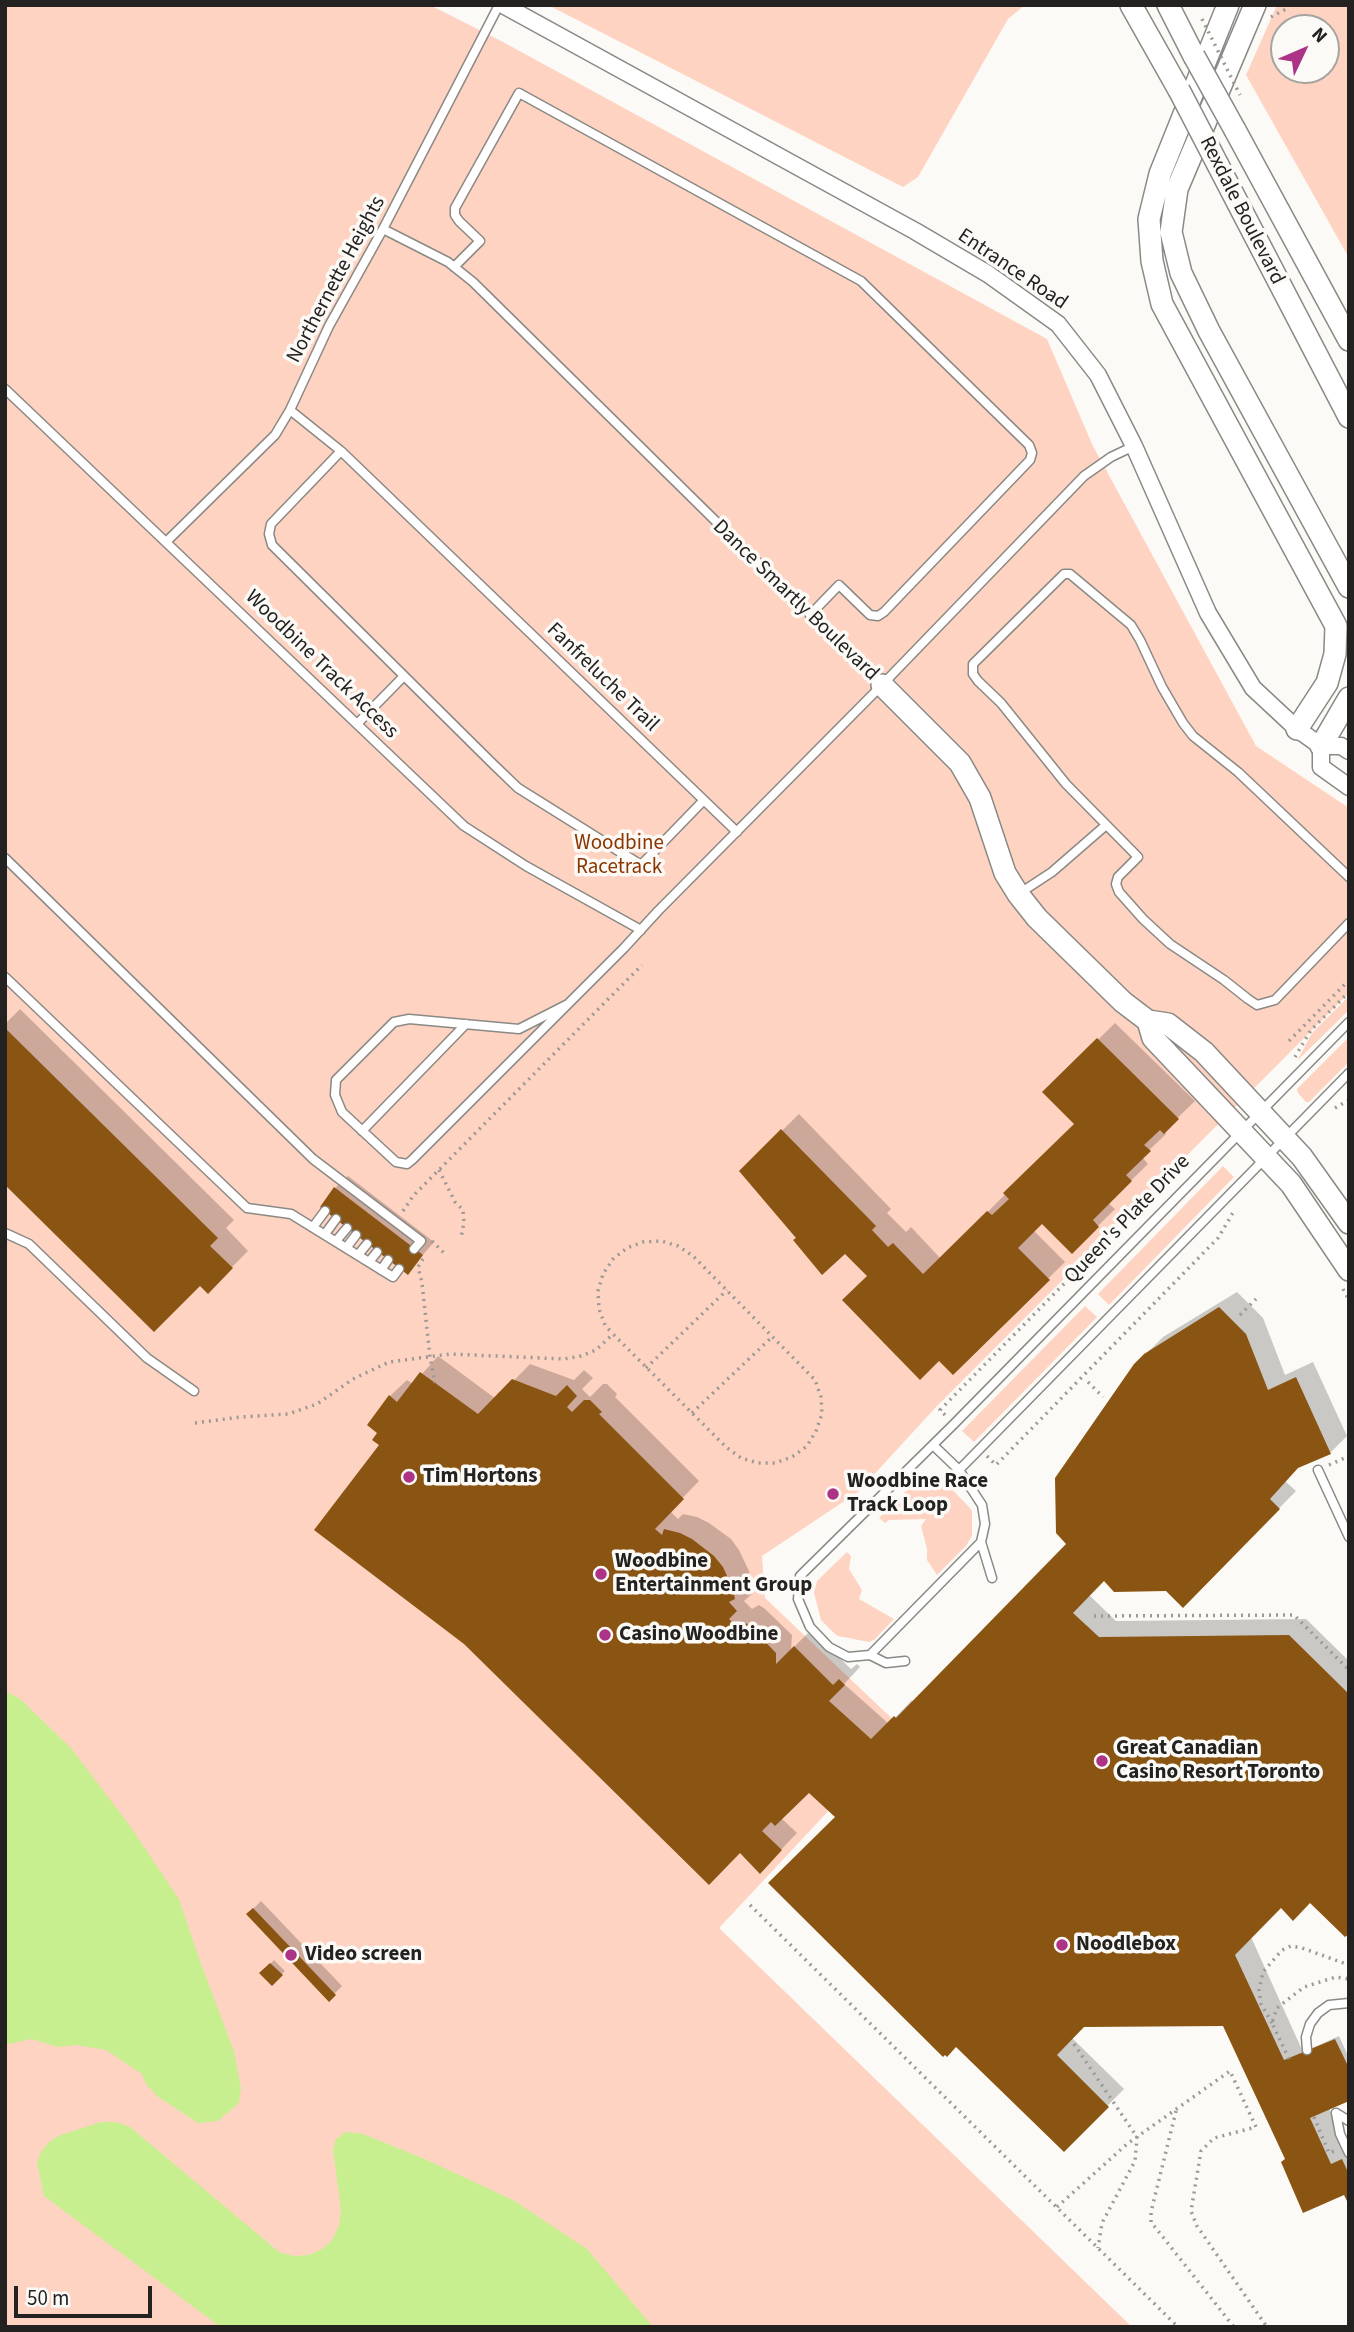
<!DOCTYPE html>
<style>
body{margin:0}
#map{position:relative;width:1354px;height:2332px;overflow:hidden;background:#fcfaf6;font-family:"Source Sans 3",sans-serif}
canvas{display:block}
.frame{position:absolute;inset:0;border:7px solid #232221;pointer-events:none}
.north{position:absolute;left:1270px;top:14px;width:70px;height:70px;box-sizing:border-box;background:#fcfaf6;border:2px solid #a5a4a1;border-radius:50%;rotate:46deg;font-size:19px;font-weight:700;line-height:28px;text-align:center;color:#232221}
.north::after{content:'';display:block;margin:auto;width:24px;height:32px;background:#ad3387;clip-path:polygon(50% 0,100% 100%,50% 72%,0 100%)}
.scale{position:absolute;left:14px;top:2286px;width:138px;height:32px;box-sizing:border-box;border:4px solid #232221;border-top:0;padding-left:9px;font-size:21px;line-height:24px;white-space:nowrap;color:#232221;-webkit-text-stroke:5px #fcfaf6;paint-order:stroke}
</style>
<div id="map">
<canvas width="1354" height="2332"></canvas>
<div class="frame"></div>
<div class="north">N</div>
<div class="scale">50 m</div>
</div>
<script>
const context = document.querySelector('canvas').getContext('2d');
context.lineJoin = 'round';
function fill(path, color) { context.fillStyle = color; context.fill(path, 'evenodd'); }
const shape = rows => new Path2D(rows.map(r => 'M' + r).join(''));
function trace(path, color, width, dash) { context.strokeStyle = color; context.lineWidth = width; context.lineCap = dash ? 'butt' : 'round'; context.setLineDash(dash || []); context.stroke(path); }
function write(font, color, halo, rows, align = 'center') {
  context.font = font + ' "Source Sans 3",sans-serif'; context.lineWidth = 7; context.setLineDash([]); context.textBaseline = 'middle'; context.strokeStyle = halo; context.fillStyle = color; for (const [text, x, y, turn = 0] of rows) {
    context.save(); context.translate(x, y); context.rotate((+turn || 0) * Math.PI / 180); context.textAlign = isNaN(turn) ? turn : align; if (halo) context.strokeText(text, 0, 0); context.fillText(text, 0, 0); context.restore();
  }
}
fill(shape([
 [5,5,430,5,503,42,1047,339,1092,444,1256,746,1349,808,1349,993,936,1407,858,1492,762,1556,765,1598,904,1730,719,1928,1132,2327,5,2327],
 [548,5,1025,5,1008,19,918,177,903,187],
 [1277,5,1349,5,1349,258,1246,75],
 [1284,28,1326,28,1326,70,1284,70],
 [1349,996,1349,1010,1297,1061,1312,1033],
 [1349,1037,1349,1062,1309,1102,1306,1102,1298,1093,1297,1089],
 [1223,1166,1234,1177,1109,1305,1098,1294],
 [1085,1306,1097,1317,974,1442,962,1431],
 [937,1480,944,1481,969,1507,972,1511,972,1536,966,1546,937,1575,927,1560,927,1549,921,1526,926,1519,889,1520,885,1523,879,1518,910,1487],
 [847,1552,851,1556,849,1569,862,1590,859,1599,894,1619,874,1640,869,1642,838,1636,834,1633,821,1620,814,1593,817,1581]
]), '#fed3c1');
fill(shape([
 [5,1691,20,1699,71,1748,130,1826,179,1899,200,1961,234,2051,241,2088,239,2103,218,2121,198,2123,157,2096,146,2084,142,2074,106,2050,76,2045,58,2047,31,2039,5,2045],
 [101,2122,116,2122,130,2127,279,2252,294,2256,309,2255,322,2249,333,2239,339,2225,341,2210,333,2150,336,2139,346,2132,363,2134,427,2160,513,2200,587,2249,653,2327,218,2325,44,2196,37,2163,41,2152,48,2143,58,2136]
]), '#c8ef8f');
fill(shape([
 [20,1009,234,1220,226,1228,248,1251,208,1291,200,1284,5,1183,5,1024],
 [1115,1023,1195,1101,1164,1131,1166,1134,1142,1157,1148,1164,1108,1203,1115,1209,1072,1252,1042,1222,1033,1230,1065,1262,953,1372,845,1251,798,1238,741,1171,799,1114,891,1209,887,1213,906,1232,911,1227,941,1259,1076,1123,1045,1092],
 [348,1176,434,1242,407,1273,335,1188],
 [1237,1292,1263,1318,1285,1375,1313,1362,1347,1436,1330,1453,1299,1466,1285,1481,1296,1491,1183,1606,1167,1589,1104,1579,1089,1595,1116,1621,1306,1619,1349,1661,1349,1931,1310,1901,1281,1906,1251,1937,1303,2052,1339,2036,1349,2058,1349,2099,1329,2108,1349,2148,1349,2200,1345,2192,1287,2158,1224,2025,1084,2025,1072,2038,1124,2089,1064,2150,837,1816,809,1790,781,1818,797,1833,776,1855,381,1445,380,1432,390,1396,407,1380,413,1384,438,1356,496,1399,530,1364,574,1380,584,1370,593,1378,582,1389,590,1397,603,1384,607,1384,617,1394,615,1397,699,1481,670,1511,678,1519,683,1514,697,1517,709,1523,731,1539,739,1550,749,1571,750,1580,745,1586,753,1593,744,1601,752,1609,759,1605,765,1609,792,1635,791,1650,811,1630,851,1669,857,1664,860,1667,844,1684,889,1724,912,1700,914,1703,1069,1544,1135,1365,1163,1337],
 [261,1901,342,1986,329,1999,248,1914],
 [274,1960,285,1971,272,1983,262,1973]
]), '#0003');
fill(shape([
 [5,1028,218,1238,210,1246,233,1268,208,1294,200,1286,154,1332,5,1185],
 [1097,1038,1179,1119,1164,1134,1160,1130,1144,1145,1151,1151,1126,1175,1132,1181,1093,1220,1099,1227,1072,1254,1042,1224,1018,1248,1050,1280,953,1375,939,1361,920,1380,842,1300,867,1276,845,1254,822,1275,793,1240,796,1238,739,1171,781,1129,876,1226,872,1230,888,1247,893,1243,923,1274,987,1211,992,1215,1009,1199,1003,1193,1074,1124,1042,1092],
 [334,1187,423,1255,408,1275,320,1207],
 [1219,1307,1246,1334,1268,1390,1296,1377,1331,1454,1298,1468,1270,1499,1280,1509,1183,1608,1166,1591,1114,1592,1104,1581,1073,1613,1099,1637,1289,1635,1349,1694,1349,1934,1345,1937,1310,1903,1293,1921,1281,1908,1235,1955,1284,2060,1335,2039,1349,2068,1349,2101,1310,2118,1331,2164,1342,2159,1347,2170,1349,2169,1349,2205,1344,2195,1303,2213,1281,2162,1285,2159,1223,2026,1084,2027,1057,2055,1109,2107,1064,2152,956,2047,947,2057,945,2055,943,2057,768,1883,835,1817,809,1793,775,1826,771,1822,762,1831,782,1850,760,1874,740,1853,709,1885,464,1644,314,1530,379,1445,372,1440,377,1433,367,1425,389,1395,397,1402,420,1372,478,1414,512,1379,556,1396,567,1385,577,1396,567,1407,572,1412,584,1400,590,1400,602,1412,599,1414,684,1499,655,1529,662,1535,664,1529,680,1533,692,1539,714,1556,723,1567,733,1589,735,1599,729,1602,737,1611,729,1619,735,1625,742,1621,749,1625,776,1653,776,1664,794,1646,833,1685,839,1679,845,1685,829,1701,871,1739,894,1716,896,1718,1066,1544,1056,1533,1055,1478,1134,1364,1144,1354],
 [253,1908,336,1995,329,2002,246,1914],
 [270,1963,283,1975,272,1986,259,1973]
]), '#8a5412');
const lane = shape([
 [383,229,448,262,473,282,882,685],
 [454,267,480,241,459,221,455,215,455,208,519,93,861,281,1029,445,1032,453,1030,460,884,612,878,616,870,615,839,585,810,615],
 [5,389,464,826,526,866,641,930],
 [290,410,341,451,737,832],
 [341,451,271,524,269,534,272,545,493,764,518,788,641,865,704,800],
 [166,542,275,435,290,410,329,326,383,229,499,5],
 [357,724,404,676],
 [5,858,313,1159,421,1241,414,1249],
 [1349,877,1238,772,1193,736,1183,723,1162,687,1140,640,1131,625,1070,574,1064,574,973,664,973,674,978,681,1001,703,1066,784,1138,857,1118,877,1116,884,1119,892,1143,919,1170,944,1224,980,1248,999,1257,1005,1275,1000,1349,923],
 [1020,893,1052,872,1105,826],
 [5,977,247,1208,291,1214,393,1277,399,1269],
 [568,1004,519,1029,409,1019,394,1022,336,1080,335,1095,342,1112,396,1162,407,1164,412,1160,624,948,658,911,882,685,1084,476,1111,457,1134,446],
 [362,1131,466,1024],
 [313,1227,325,1211],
 [5,1233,29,1244,147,1358,194,1391],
 [325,1234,336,1219],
 [336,1241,347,1228],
 [346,1248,356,1235],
 [358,1255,367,1244],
 [369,1262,377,1252],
 [381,1270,388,1260],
 [933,1445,959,1470,982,1505,985,1524,981,1542,870,1655,848,1657,829,1647,810,1627,798,1599,800,1576,954,1424,1349,1022],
 [959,1470,1349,1073],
 [1318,1470,1349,1537],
 [981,1542,992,1578],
 [870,1655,886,1663,905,1661],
 [1307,2050,1306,2037,1310,2024,1318,2013,1329,2005,1349,2003],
 [1336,2113,1340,2134,1349,2153],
 [1336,2113,1349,2121]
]);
const street = shape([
 [503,5,915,231,988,274,1058,324,1098,375,1134,446,1208,613,1253,688,1297,729,1321,746,1341,746,1349,751],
 [1321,746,1321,767,1349,787]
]);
const secondary = shape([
 [1131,5,1179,90],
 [1168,5,1194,56],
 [1228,5,1160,174,1149,219,1152,261,1162,304,1336,626,1335,654,1327,683,1297,729],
 [1255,5,1177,189,1171,232,1181,273,1209,331,1349,587],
 [1235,130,1349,340],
 [1218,165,1349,417],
 [882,685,960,763,980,798,1005,873,1018,894,1037,918,1123,1002,1148,1021,1168,1024,1204,1052,1302,1157,1349,1223],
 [1321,746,1349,698],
 [1148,1021,1153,1038,1291,1184,1349,1270]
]);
trace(lane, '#8b8985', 11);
trace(street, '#8b8985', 19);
trace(secondary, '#8b8985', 24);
trace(shape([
 [1271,17,1288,8],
 [1289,1041,1349,980],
 [1295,1057,1311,1030,1349,992],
 [1335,1108,1349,1100],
 [439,1170,455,1202,463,1210,464,1222,461,1238],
 [403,1211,413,1196,642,965],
 [432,1241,445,1254],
 [423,1259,418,1267,422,1283,430,1357,435,1383],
 [1343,1289,1349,1300],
 [1240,1315,1256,1299],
 [646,1368,727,1290],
 [1088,1382,1103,1397],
 [692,1413,772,1337],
 [945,1415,940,1410,1165,1181,1183,1170],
 [195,1423,241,1417,288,1414,317,1404,353,1379,389,1362,450,1354,564,1359,581,1356,596,1350,613,1334,726,1447,741,1458,758,1463,775,1463,792,1457,807,1446,816,1431,822,1414,821,1397,815,1380,693,1256,678,1246,661,1241,643,1242,627,1248,613,1259,603,1274,598,1291,599,1309,605,1325,613,1334],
 [987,1456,996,1465,1218,1238,1234,1211],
 [1329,1465,1349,1456],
 [1094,1616,1294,1615,1349,1670],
 [750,1905,1178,2327],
 [1272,2023,1261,2004,1259,1990,1263,1972,1282,1950,1291,1946,1302,1948,1349,1965],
 [1074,2044,1137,2137,1135,2161,1102,2223,1098,2248],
 [1289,2059,1272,2023,1277,2008,1304,1987,1336,1977,1349,1979],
 [1176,2111,1151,2212,1151,2222,1234,2327],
 [1314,2117,1329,2153,1336,2150],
 [1057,2207,1127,2144,1230,2071,1256,2127,1214,2138,1201,2151,1191,2211,1197,2226,1267,2327]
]), '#9a9996', 3.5, [2, 5]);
trace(lane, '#fff', 8);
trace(street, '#fff', 16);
trace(secondary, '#fff', 21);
const secondaryBridge = shape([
 [1194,56,1235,130],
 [1179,90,1218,165]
]);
trace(secondaryBridge, '#8b8985', 24, []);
trace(shape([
 [1202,19,1240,95]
]), '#9a9996', 3.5, [2, 5]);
trace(secondaryBridge, '#fff', 21);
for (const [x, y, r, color] of [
 [409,1477,7,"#ad3387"],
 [833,1494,7,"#ad3387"],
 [601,1574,7,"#ad3387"],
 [605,1635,7,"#ad3387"],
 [1102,1761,7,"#ad3387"],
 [1062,1945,7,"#ad3387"],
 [291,1955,7,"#ad3387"]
]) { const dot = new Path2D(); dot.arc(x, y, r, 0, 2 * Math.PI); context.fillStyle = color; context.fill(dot); trace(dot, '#fcfaf6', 2.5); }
write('21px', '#232221', '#fcfaf6', [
 ["Rexdale Boulevard",1241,211,63],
 ["Entrance Road",1012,270,34],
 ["Northernette Heights",337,280,-62],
 ["Dance Smartly Boulevard",795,601,44],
 ["Woodbine Track Access",321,665,44],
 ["Fanfreluche Trail",602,678,44],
 ["Queen's Plate Drive",1128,1220,-46]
]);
write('21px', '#8b3601', '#fcfaf6', [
 ["Woodbine",619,844],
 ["Racetrack",619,868]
]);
write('bold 21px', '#232221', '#fcfaf6', [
 ["Tim Hortons",423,1477],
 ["Woodbine Race",847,1482],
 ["Track Loop",847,1506],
 ["Woodbine",615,1562],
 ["Entertainment Group",615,1586],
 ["Casino Woodbine",619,1635],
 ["Great Canadian",1116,1749],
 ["Casino Resort Toronto",1116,1773],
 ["Noodlebox",1076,1945],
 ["Video screen",305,1955]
], 'left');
</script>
